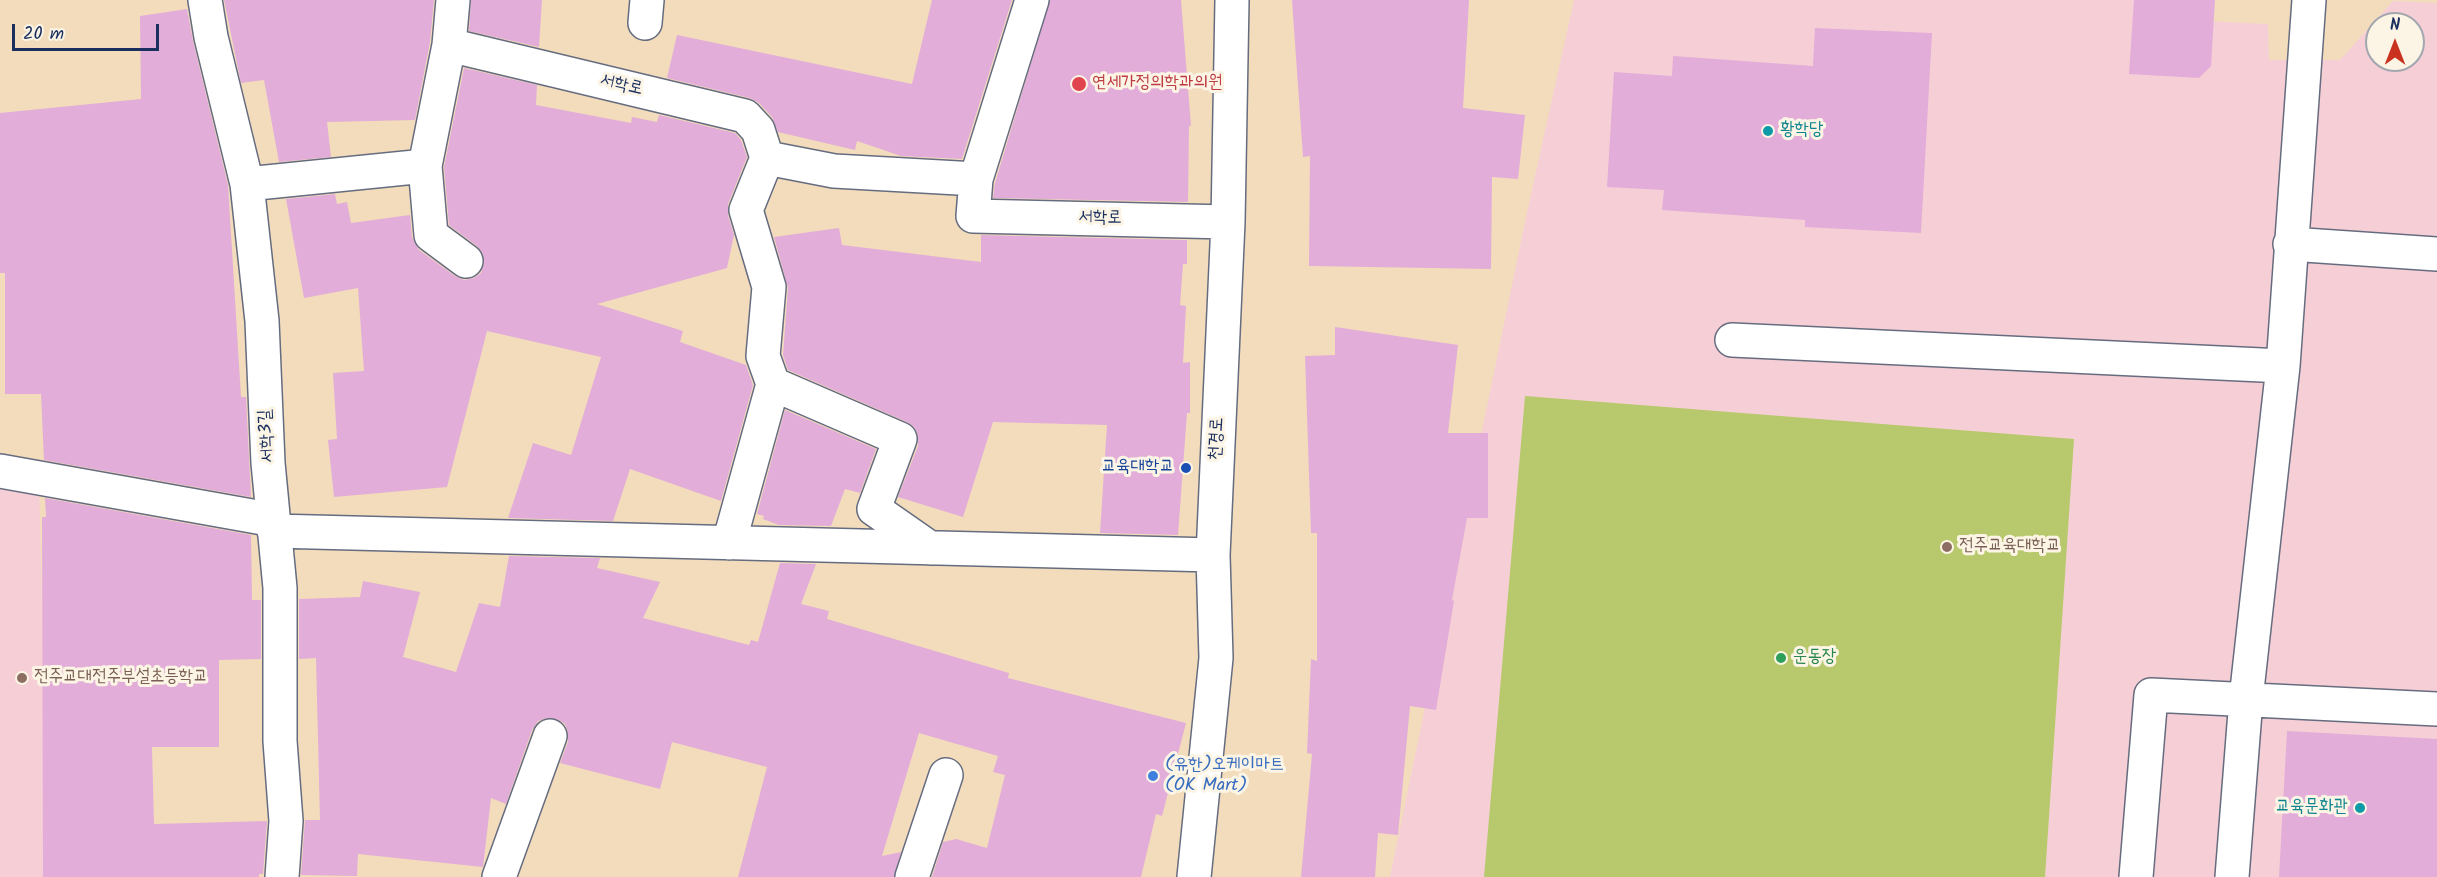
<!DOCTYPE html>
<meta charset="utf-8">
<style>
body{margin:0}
#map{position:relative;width:2437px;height:877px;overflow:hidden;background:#f2dcbc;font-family:Kalam,sans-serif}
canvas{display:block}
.north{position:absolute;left:2365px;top:12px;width:60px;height:60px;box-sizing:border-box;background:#fcf5e5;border:2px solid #a2a6af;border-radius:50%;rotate:0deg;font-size:16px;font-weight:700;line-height:24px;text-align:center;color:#1b2f5e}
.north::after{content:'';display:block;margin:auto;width:21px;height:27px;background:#c8321e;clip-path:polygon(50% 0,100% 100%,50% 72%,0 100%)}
.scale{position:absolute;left:12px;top:24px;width:147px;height:27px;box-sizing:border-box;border:3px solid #1b2f5e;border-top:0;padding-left:8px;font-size:18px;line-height:21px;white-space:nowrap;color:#1b2f5e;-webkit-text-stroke:4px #fcf5e5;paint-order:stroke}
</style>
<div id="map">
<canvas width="2437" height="877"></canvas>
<div class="north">N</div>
<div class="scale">20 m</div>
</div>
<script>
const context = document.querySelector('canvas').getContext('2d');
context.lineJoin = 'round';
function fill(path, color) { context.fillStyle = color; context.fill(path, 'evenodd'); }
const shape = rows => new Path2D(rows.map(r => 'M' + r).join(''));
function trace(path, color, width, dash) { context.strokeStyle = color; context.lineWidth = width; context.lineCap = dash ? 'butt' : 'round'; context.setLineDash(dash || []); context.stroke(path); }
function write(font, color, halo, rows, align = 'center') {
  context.font = font + ' Kalam,"Poor Story",sans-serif'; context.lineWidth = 6; context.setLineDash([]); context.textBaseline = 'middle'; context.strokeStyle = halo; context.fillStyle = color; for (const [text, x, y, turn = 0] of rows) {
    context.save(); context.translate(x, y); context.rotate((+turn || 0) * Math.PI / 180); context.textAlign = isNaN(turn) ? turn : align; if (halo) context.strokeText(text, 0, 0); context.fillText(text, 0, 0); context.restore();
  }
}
fill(shape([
 [1574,0,2203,0,2204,21,2268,24,2269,60,2340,60,2393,1,2437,3,2437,877,1390,877,1526,217],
 [2377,24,2413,24,2413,60,2377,60],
 [0,474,39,479,49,877,0,877]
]), '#f6cfd6');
fill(shape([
 [1525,396,2074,439,2045,877,1484,877]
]), '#b7c96c');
fill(shape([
 [224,0,434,0,430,42,415,120,327,122,331,157,279,162,264,80,241,83],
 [471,0,542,0,539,47,469,31],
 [932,0,1012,0,962,159,901,156,857,141,855,150,778,132,772,117,759,103,750,98,667,78,677,35,912,84],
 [1050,0,1181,0,1191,126,1189,126,1188,202,993,198,995,183],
 [1292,0,1469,0,1463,108,1525,115,1518,179,1492,177,1491,269,1309,266,1310,156,1303,157],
 [2134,0,2215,0,2211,66,2199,78,2129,74],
 [187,9,193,41,228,185,241,397,246,397,251,497,44,460,41,394,5,394,5,273,0,273,0,113,141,99,140,16],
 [1815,28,1932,33,1921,233,1805,227,1805,220,1662,210,1664,190,1607,187,1614,72,1672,76,1673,56,1813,66],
 [464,68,537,85,536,105,631,123,632,117,657,122,659,115,735,133,741,140,747,157,728,204,728,215,734,235,727,268,597,304,683,331,680,342,746,365,753,385,721,501,630,469,613,521,508,518,533,443,571,455,601,357,487,331,447,487,334,497,328,440,337,439,333,373,364,371,358,288,304,298,286,199,335,194,337,204,347,202,351,223,410,215,412,237,419,250,455,276,464,280,474,278,481,273,484,264,483,254,477,246,449,225,444,167],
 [839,228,842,245,981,262,981,235,1187,240,1187,264,1183,264,1180,305,1186,306,1183,363,1190,362,1190,413,1187,413,1178,535,1100,533,1107,425,993,422,963,517,898,497,918,446,918,436,914,427,907,422,788,370,783,355,788,288,774,237],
 [1335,327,1458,345,1448,433,1488,433,1488,518,1467,518,1452,600,1454,601,1436,710,1410,706,1398,835,1378,833,1375,877,1301,877,1312,754,1307,753,1311,659,1317,661,1317,533,1311,533,1305,356,1335,355],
 [785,410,876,449,860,493,845,489,831,526,779,525,763,519,764,516,757,514],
 [45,498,251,535,252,600,261,600,261,659,219,660,219,747,152,747,154,824,267,821,263,874,259,874,259,877,43,877,42,517,46,517],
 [509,556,600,558,597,568,660,582,643,618,749,645,751,640,758,642,780,563,816,564,801,604,829,611,827,619,1009,673,1008,678,1186,723,1162,816,1156,814,1141,877,932,877,943,842,956,839,987,848,1005,775,993,772,998,756,919,733,882,856,901,852,894,877,738,877,767,767,672,742,660,789,560,763,568,742,568,732,565,724,557,719,547,718,538,721,532,730,506,804,491,798,483,867,358,854,357,876,301,875,305,820,320,820,316,658,299,659,299,599,360,597,363,581,420,592,403,657,456,672,479,603,500,607],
 [2287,731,2437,739,2437,877,2279,877]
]), '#e2add8');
const minor = shape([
 [205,0,211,37,247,184,262,321,268,463,280,588,280,741,286,821,282,877],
 [453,0,449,45,425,166,431,235,466,261],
 [645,23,647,0],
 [449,45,745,116,758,130,767,158,746,210,769,287,763,356,773,384,729,543],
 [767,158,834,171,976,179,973,216,1228,222],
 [976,179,1032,0],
 [247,184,425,166],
 [2290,244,2437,254],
 [1732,340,2283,366],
 [773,384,900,439,874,509,930,548],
 [0,471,274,520],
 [274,531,1213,555],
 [499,877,550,736],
 [912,877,946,775],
 [1194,877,1216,658,1213,555,1228,222,1232,0],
 [2136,877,2151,695,2437,709],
 [2232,877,2246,699,2283,366,2309,0]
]);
trace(minor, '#666c7f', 36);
trace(minor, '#fff', 33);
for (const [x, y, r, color] of [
 [1079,84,8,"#e0444e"],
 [1768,131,6,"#0f9aa8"],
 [1186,468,6,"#1a4fb4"],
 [1947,547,6,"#8d6e63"],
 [1781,658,6,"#2e9e5b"],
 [22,678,6,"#8d6e63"],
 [1153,776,6,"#3f7fe0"],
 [2360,808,6,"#0f9aa8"]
]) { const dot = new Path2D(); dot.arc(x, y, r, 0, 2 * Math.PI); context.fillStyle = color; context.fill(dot); trace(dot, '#fcf5e5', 2); }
write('18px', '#be3a42', '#fcf5e5', [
 ["연세가정의학과의원",1092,84]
], 'left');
write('18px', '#1b2f5e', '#fcf5e5', [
 ["서학로",621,86,13],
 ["서학로",1100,219,1],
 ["서학3길",268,436,-93],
 ["천경로",1218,439,-87]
]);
write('18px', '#0d838f', '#fcf5e5', [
 ["황학당",1780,131],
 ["교육문화관",2348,808,"right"]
], 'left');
write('18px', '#164399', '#fcf5e5', [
 ["교육대학교",1174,468]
], 'right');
write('18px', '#785e54', '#fcf5e5', [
 ["전주교육대학교",1959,547],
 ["전주교대전주부설초등학교",34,678]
], 'left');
write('18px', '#27864d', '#fcf5e5', [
 ["운동장",1793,658]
], 'left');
write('18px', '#366cbe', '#fcf5e5', [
 ["(유한)오케이마트",1165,766],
 ["(OK Mart)",1165,787]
], 'left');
</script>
